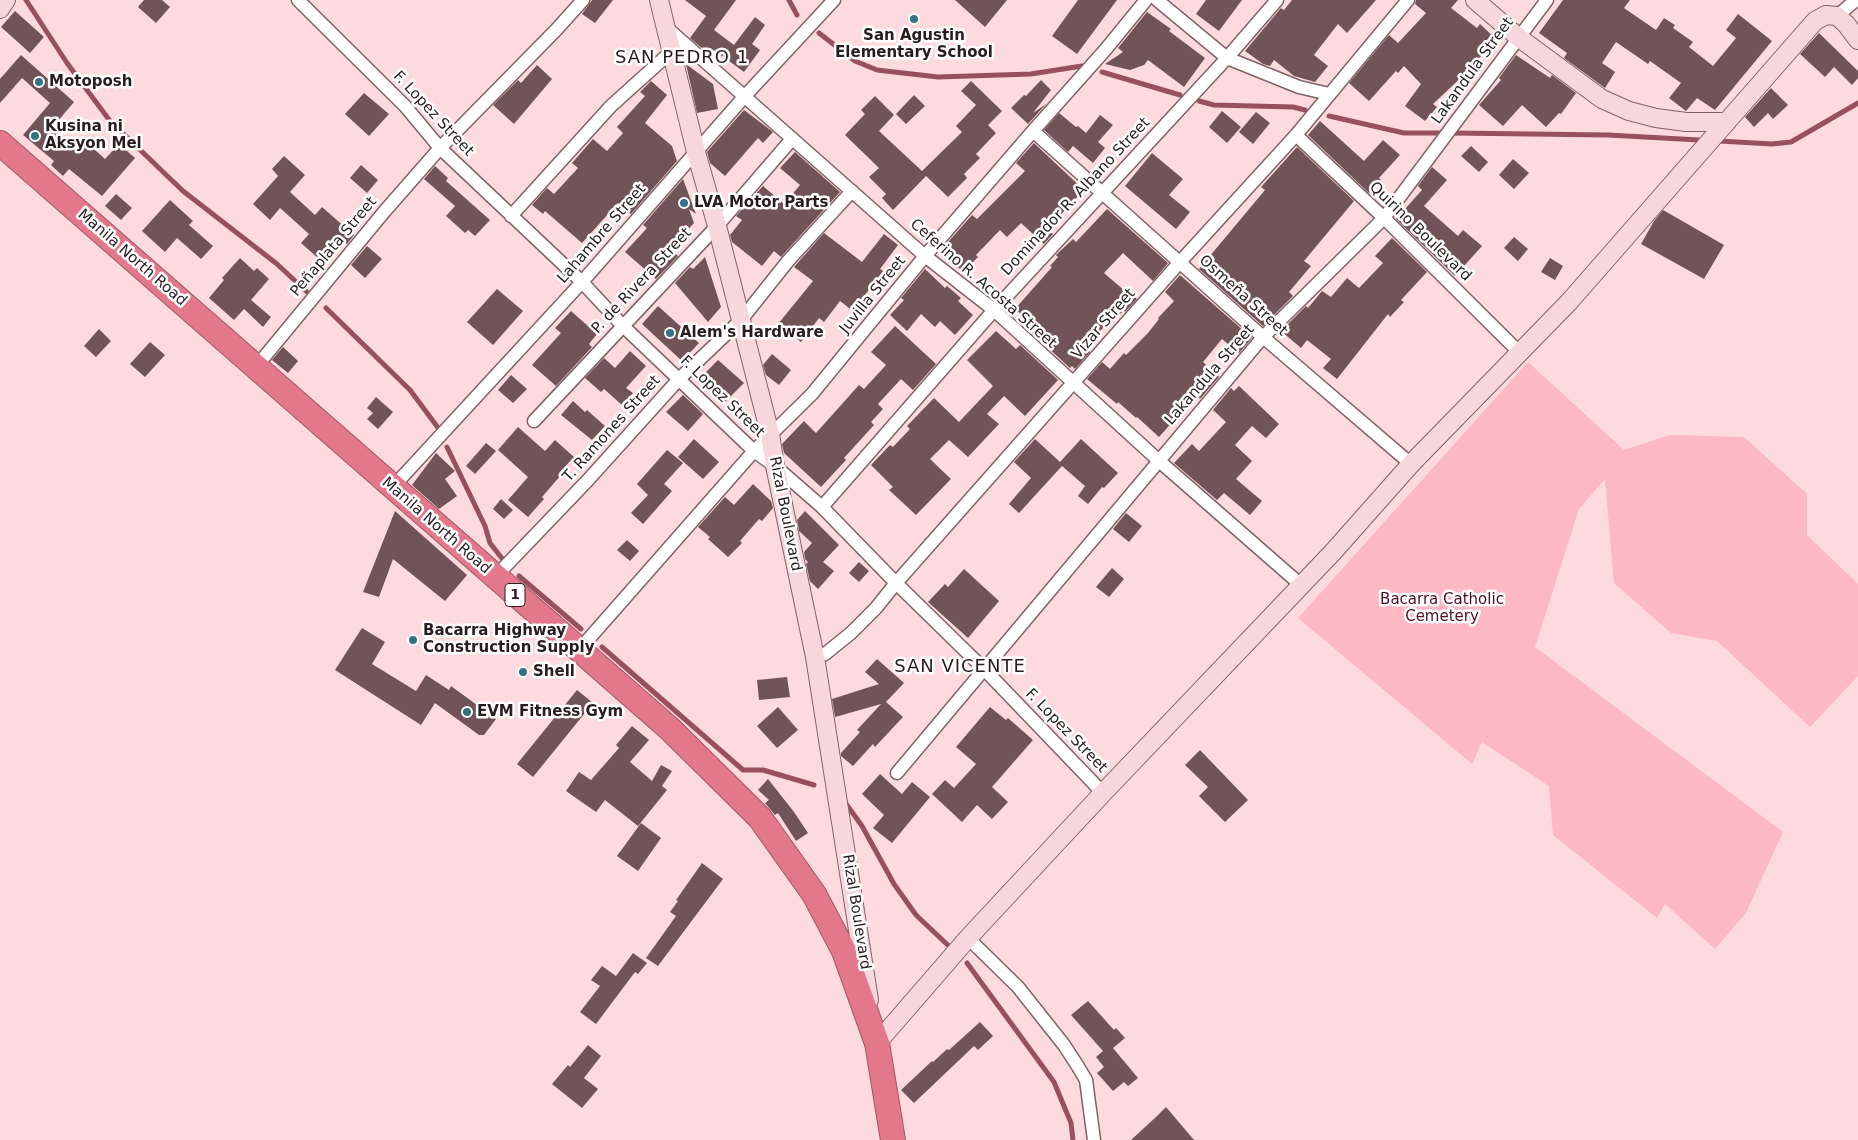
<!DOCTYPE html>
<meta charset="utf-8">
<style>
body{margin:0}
canvas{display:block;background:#fcdade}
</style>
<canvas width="1858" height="1140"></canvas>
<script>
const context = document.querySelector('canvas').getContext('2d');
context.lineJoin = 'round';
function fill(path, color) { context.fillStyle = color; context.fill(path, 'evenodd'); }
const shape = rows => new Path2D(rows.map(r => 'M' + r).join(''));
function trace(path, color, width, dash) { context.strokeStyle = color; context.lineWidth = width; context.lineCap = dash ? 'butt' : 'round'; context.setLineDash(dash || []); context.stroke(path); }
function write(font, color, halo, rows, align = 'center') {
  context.font = font + ' "DejaVu Sans",sans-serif'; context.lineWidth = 5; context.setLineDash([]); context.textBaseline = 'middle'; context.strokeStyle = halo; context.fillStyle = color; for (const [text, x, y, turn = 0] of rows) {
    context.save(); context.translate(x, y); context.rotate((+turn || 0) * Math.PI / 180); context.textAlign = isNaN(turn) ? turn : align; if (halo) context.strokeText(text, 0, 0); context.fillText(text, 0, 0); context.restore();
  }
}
fill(shape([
 [1528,362,1624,450,1670,435,1744,437,1807,494,1807,535,1858,584,1858,676,1810,727,1717,641,1671,633,1614,583,1605,479,1579,509,1535,647,1783,832,1746,913,1715,949,1665,904,1657,918,1553,835,1549,786,1482,742,1472,764,1298,618]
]), '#fdb9c3');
trace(shape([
 [26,0,67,63,110,121,183,191,277,264,307,292],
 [789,0,797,15],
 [819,33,855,61,877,70,938,77,1031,74,1082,66],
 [1102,72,1180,95],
 [1199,101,1214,105,1293,107,1305,110],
 [1329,116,1404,133,1443,133],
 [1452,133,1608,135,1699,140],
 [1719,141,1772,144,1791,142,1858,103],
 [326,308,410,390,439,429],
 [447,447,485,526,490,543,504,561],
 [519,576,581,629],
 [602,647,743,770,763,770,814,785],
 [844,801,862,826,894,884,916,915,953,950],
 [967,963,1054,1082,1071,1123,1073,1140]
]), '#98505d', 5);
fill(shape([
 [144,0,162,0,170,7,156,23,138,7],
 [592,0,613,0,595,23,582,14],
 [685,0,736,0,714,30,734,45,755,17,765,25,752,44,760,50,744,72,714,50,710,55,690,38,706,16],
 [955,0,1007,0,985,27],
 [1078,0,1117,0,1077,54,1052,36],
 [1206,0,1242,0,1219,31,1196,14],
 [1292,0,1376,0,1347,33,1338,24,1314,55,1328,66,1315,82,1294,76,1274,60,1270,66,1263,64,1245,51,1281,8,1284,10],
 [1416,0,1458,0,1451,8,1477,28,1480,24,1496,39,1467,72,1433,104,1437,107,1425,121,1405,106,1421,84,1404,66,1398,73,1396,71,1369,101,1349,83,1389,35,1398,43,1426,13,1415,4],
 [1563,0,1630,0,1624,8,1656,30,1664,18,1675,25,1673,28,1693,42,1689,47,1713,66,1736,38,1726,30,1738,14,1772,41,1715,110,1697,98,1686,111,1669,98,1681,83,1650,61,1648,64,1616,42,1602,63,1615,72,1605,88,1564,58,1567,53,1539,33],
 [15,11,44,37,30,53,1,27],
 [1147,12,1171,29,1169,31,1205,58,1184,87,1148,60,1144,65,1130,70,1105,64,1123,52,1118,48],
 [1819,33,1858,71,1858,78,1852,85,1834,67,1825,77,1800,54],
 [21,55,74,102,52,128,75,149,84,140,105,159,119,144,135,158,102,196,69,169,63,176,51,165,54,161,23,135,50,103,22,78,0,103,0,79],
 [1516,55,1550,78,1552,75,1576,93,1561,114,1559,113,1546,127,1522,105,1503,126,1479,105,1501,80,1499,78],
 [686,64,713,84,718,109,697,113],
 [537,65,552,79,514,124,493,105,518,80,521,83],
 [1041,80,1051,90,1033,113,1046,104,1028,124,1011,108,1024,95,1026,96],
 [651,81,667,95,645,123,672,146,677,161,631,214,618,203,582,243,545,211,543,214,532,205,547,188,554,194,578,168,572,163,593,139,607,151,623,133,617,127,645,96,640,92],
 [971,81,1002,111,988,125,996,133,976,154,980,158,964,174,967,178,948,197,926,176,893,210,882,198,886,194,869,177,879,168,845,135,865,114,861,110,875,96,894,115,879,131,922,171,962,132,956,126,976,105,961,91],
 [1771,88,1788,105,1773,119,1768,113,1754,127,1745,117],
 [364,93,389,114,369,136,345,114],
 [914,95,925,106,906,124,896,114],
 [744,110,773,132,763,143,758,138,725,176,710,163,707,152],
 [1222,111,1241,127,1227,143,1209,127],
 [1256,112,1270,123,1253,144,1239,132],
 [1059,113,1076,127,1078,126,1086,133,1100,115,1113,125,1098,142,1105,148,1093,163,1073,146,1068,152,1044,130],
 [1320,121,1364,161,1383,140,1400,155,1379,178,1381,180,1369,193,1308,135],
 [1034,143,1084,190,1047,229,1053,234,1044,244,1021,223,1007,237,1000,230,976,255,978,257,963,272,941,250,972,215,977,219,1025,171,1016,163],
 [1471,146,1488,162,1479,172,1461,156],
 [1297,147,1354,201,1304,261,1311,266,1289,292,1293,296,1263,326,1199,269,1265,190,1261,187],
 [795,152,840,192,781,257,774,251,762,266,732,242,730,235,742,220,736,216,763,186,784,204,800,185,780,168],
 [1152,153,1183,179,1169,195,1190,212,1176,229,1125,186],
 [284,156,305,175,290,192,315,215,322,207,354,235,347,244,337,236,318,258,301,243,309,234,280,208,270,220,253,204,278,176,272,169],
 [1513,159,1529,173,1514,189,1499,175],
 [361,165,378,180,367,193,350,178],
 [435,166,448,178,446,181,490,220,475,236,468,230,465,233,446,216,455,206,424,179],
 [1432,167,1447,180,1424,206,1458,236,1463,230,1482,246,1455,276,1396,219,1422,190,1418,186],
 [683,179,696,214,689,209,694,223,670,249,678,256,656,279,625,252,647,228,643,225],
 [116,194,132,208,121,220,105,206],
 [170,200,193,221,189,225,213,246,201,259,177,238,165,252,142,231],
 [1107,209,1168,263,1153,281,1123,253,1104,273,1126,292,1127,290,1137,299,1125,312,1124,310,1106,329,1104,327,1084,347,1090,352,1075,369,1072,366,1070,368,1032,333,1034,331,1027,325,1030,322,1015,309,1052,267,1050,266,1058,257,1056,255,1073,239,1076,242],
 [1663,210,1724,245,1704,279,1641,244,1654,221],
 [824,233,862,262,884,234,898,245,880,269,883,271,853,311,840,301,824,322,819,318,801,342,778,324,813,281,794,267],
 [1514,237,1528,249,1518,261,1504,248],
 [1392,238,1427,272,1401,300,1404,302,1390,317,1388,314,1337,379,1323,368,1331,359,1307,340,1301,348,1281,331,1306,306,1308,308,1322,291,1331,297,1347,278,1359,288,1383,263,1375,256],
 [367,246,382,259,365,278,351,265],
 [705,257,721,307,708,322,675,283,690,267,693,269],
 [240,258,254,271,257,268,269,279,251,300,271,317,263,327,244,309,234,320,209,298,224,280,222,278],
 [1550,258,1563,266,1555,280,1541,272],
 [925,269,945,288,947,286,961,298,958,301,973,315,955,335,940,321,935,327,921,314,907,331,890,315,904,300,901,298],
 [1180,275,1252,338,1239,353,1222,339,1203,362,1219,377,1200,399,1199,397,1195,401,1193,399,1159,437,1137,417,1136,418,1118,402,1117,404,1087,379,1102,362,1110,369,1124,353,1126,355,1148,333,1159,319,1158,318,1174,301,1165,292],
 [497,289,523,311,493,345,467,322],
 [658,306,699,343,682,361,642,324],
 [571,311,597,334,589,344,592,347,556,386,532,365,561,333,555,328],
 [895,326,936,364,913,390,901,379,878,404,883,409,871,422,874,425,844,458,846,460,821,487,784,453,782,444,804,421,816,433,859,385,864,389,886,365,871,352],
 [99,329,111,341,96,357,84,346],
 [996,331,1016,349,1020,345,1058,380,1025,416,1004,396,987,414,999,424,968,457,949,440,930,459,951,479,916,515,889,490,893,487,871,465,890,445,893,447,910,429,907,426,934,398,959,422,993,386,967,360],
 [150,342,165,355,145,377,130,364],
 [283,347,298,361,288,373,272,360],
 [630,351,646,366,626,388,633,393,622,405,604,389,601,392,585,378,604,358,615,368],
 [772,354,791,370,779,385,766,375,763,365],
 [718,360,744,383,724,403,700,378],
 [511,375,527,389,513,403,498,390],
 [1239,386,1279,424,1266,438,1252,426,1235,445,1252,461,1236,479,1262,501,1250,515,1224,493,1217,500,1174,463,1192,444,1199,451,1226,422,1213,410,1231,388,1234,391],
 [683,395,703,414,688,431,666,412],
 [376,397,393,412,378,429,367,419,373,413,367,408],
 [573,401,585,412,587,410,605,426,592,440,561,415],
 [518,427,545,451,555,440,574,457,559,473,561,475,542,497,544,499,528,517,508,500,528,477,498,450],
 [694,439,719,462,703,479,678,457],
 [1035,439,1060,462,1081,439,1118,473,1104,488,1102,487,1088,504,1078,496,1085,486,1062,466,1019,513,1009,504,1031,478,1014,462],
 [486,443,496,451,475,474,466,466],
 [667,450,683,463,664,484,672,491,643,524,631,513,648,495,637,484],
 [436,453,455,471,445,479,457,496,439,509,412,485],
 [753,484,771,501,773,508,762,521,759,519,740,541,742,543,728,557,708,539,710,537,698,527,725,497,734,505],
 [501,499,513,510,504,519,493,509],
 [395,511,467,575,445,601,393,559,379,597,363,592],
 [805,511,839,545,823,562,834,571,818,589,810,581,806,564,808,562,805,559,804,552,812,543,799,531,797,520],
 [1126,513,1142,526,1129,542,1113,529],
 [627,540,639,551,630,561,617,550],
 [859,562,869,571,859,582,849,573],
 [1112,568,1124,579,1109,597,1096,587],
 [964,569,999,601,968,638,928,602,945,584,948,587],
 [362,628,385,642,372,664,416,691,426,675,449,690,451,686,496,719,484,735,479,735,435,703,421,725,335,670],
 [877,659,904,683,886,702,903,717,875,747,873,744,853,766,841,756,841,753,860,732,857,730,881,704,835,717,832,699,879,684,865,672],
 [787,677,790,697,759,700,757,680],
 [577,690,593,703,533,777,517,764],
 [778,707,798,730,777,748,757,726],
 [990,707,1006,720,1008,718,1033,740,992,787,1008,802,992,819,977,805,962,822,932,794,945,780,954,788,976,764,956,747],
 [632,726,649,740,630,762,652,781,661,765,672,771,662,786,667,790,638,826,605,800,596,812,566,791,579,772,591,780,619,748,616,745],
 [1200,750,1248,800,1225,822,1199,796,1208,787,1185,765],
 [880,774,902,794,912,782,930,797,892,843,873,828,884,815,862,794],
 [768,779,794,812,808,833,796,841,778,813,775,815,765,803,769,800,758,790],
 [641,823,661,838,638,871,617,856],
 [702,863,723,879,658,966,646,958,676,916,670,912,678,901,676,900],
 [633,953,647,963,638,974,635,972,596,1024,580,1012,600,986,591,980,602,966,616,976],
 [1088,1001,1114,1030,1116,1028,1125,1038,1113,1048,1138,1078,1128,1086,1124,1082,1113,1091,1097,1073,1104,1067,1096,1057,1103,1051,1071,1015],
 [980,1022,993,1036,978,1050,974,1046,914,1103,901,1090,932,1061,933,1062,947,1049,949,1050],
 [588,1045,601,1056,584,1078,598,1089,582,1108,552,1084,568,1065,570,1067],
 [1166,1107,1194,1140,1131,1140,1156,1117]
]), '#705458');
const street = shape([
 [298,0,405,106,440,148,582,282,622,325,754,451,775,466,822,507,896,583,984,669,1103,793],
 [1157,0,1227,58,1299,87,1329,94],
 [1837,16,1856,0],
 [667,28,925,256,994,310,1158,460,1301,585],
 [1033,131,1263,337,1411,464],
 [1296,135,1384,218,1520,353],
 [511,216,611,106,672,51],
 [256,367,384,212,440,148,556,30,583,0],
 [534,421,717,226,792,139],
 [392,488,582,282,744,97,834,0],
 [822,507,994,310,1227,58,1277,0],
 [495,577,588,480,680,378,741,320,788,261,852,191],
 [579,650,754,451,812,394,925,256,1033,131,1106,49,1146,0],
 [815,657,825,654,851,633,876,608,896,583,1180,262,1296,135,1408,0],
 [897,773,1263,337,1384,218,1547,0],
 [968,938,1018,987,1064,1045,1077,1065,1086,1080,1094,1140]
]);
const secondary = shape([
 [659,0,696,152,717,226,770,434,775,466,815,657,869,1000],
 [1475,0,1518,37,1602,99,1629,111,1656,118,1686,122,1727,122],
 [0,9,6,0],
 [877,1043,968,938,1103,793,1333,552,1411,464,1569,302,1815,21,1826,15,1837,16,1846,24,1858,40]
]);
const highway = shape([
 [0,143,670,729,760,818,814,894,844,951,877,1043,893,1140]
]);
trace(street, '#806367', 15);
trace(secondary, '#806367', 20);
trace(highway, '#a25765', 26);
trace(street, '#fff', 12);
trace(secondary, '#f7d6dc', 18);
trace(highway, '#e3778b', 24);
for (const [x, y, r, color] of [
 [914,19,5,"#327386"],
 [39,82,5,"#327386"],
 [35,136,5,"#327386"],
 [684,203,5,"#327386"],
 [670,333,5,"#327386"],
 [413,640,5,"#327386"],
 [523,672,5,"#327386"],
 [467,712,5,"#327386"]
]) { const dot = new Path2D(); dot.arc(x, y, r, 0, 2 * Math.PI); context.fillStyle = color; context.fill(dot); trace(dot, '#fff', 2); }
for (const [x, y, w] of [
 [515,595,20]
]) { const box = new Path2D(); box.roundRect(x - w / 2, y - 11.5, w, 23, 4); context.fillStyle = '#fff'; context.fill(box); trace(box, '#281c1e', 1); }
write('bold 14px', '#281c1e', null, [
 ["1",515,595]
]);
write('bold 15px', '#281c1e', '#fff', [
 ["San Agustin",914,36,"center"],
 ["Elementary School",914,53,"center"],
 ["Motoposh",49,82],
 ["Kusina ni",45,127],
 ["Aksyon Mel",45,144],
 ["LVA Motor Parts",694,203],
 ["Alem's Hardware",680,333],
 ["Bacarra Highway",423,631],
 ["Construction Supply",423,648],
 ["Shell",533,672],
 ["EVM Fitness Gym",477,712]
], 'left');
write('15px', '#281c1e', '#fff', [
 ["Lakandula Street",1473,71,-54],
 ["F. Lopez Street",433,114,47],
 ["Dominador R. Albano Street",1076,197,-47],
 ["Quirino Boulevard",1420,232,44],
 ["Lahambre Street",602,234,-49],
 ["Peñaplata Street",334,247,-50],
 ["Manila North Road",132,258,41],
 ["P. de Rivera Street",642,281,-47],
 ["Ceferino R. Acosta Street",983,284,41],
 ["Juvilla Street",873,295,-51],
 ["Osmeña Street",1243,296,42],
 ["Vizar Street",1104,324,-49],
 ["Lakandula Street",1210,375,-49],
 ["F. Lopez Street",722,397,44],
 ["T. Ramones Street",612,429,-48],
 ["Rizal Boulevard",785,514,79],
 ["Manila North Road",436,526,41],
 ["F. Lopez Street",1066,731,46],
 ["Rizal Boulevard",856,912,81]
]);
write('15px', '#4d0f20', '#fff', [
 ["Bacarra Catholic",1442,600],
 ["Cemetery",1442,617]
]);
context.letterSpacing = '1px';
write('18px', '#281c1e', '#fff', [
 ["SAN PEDRO 1",682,58],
 ["SAN VICENTE",960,667]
]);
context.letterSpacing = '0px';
</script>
